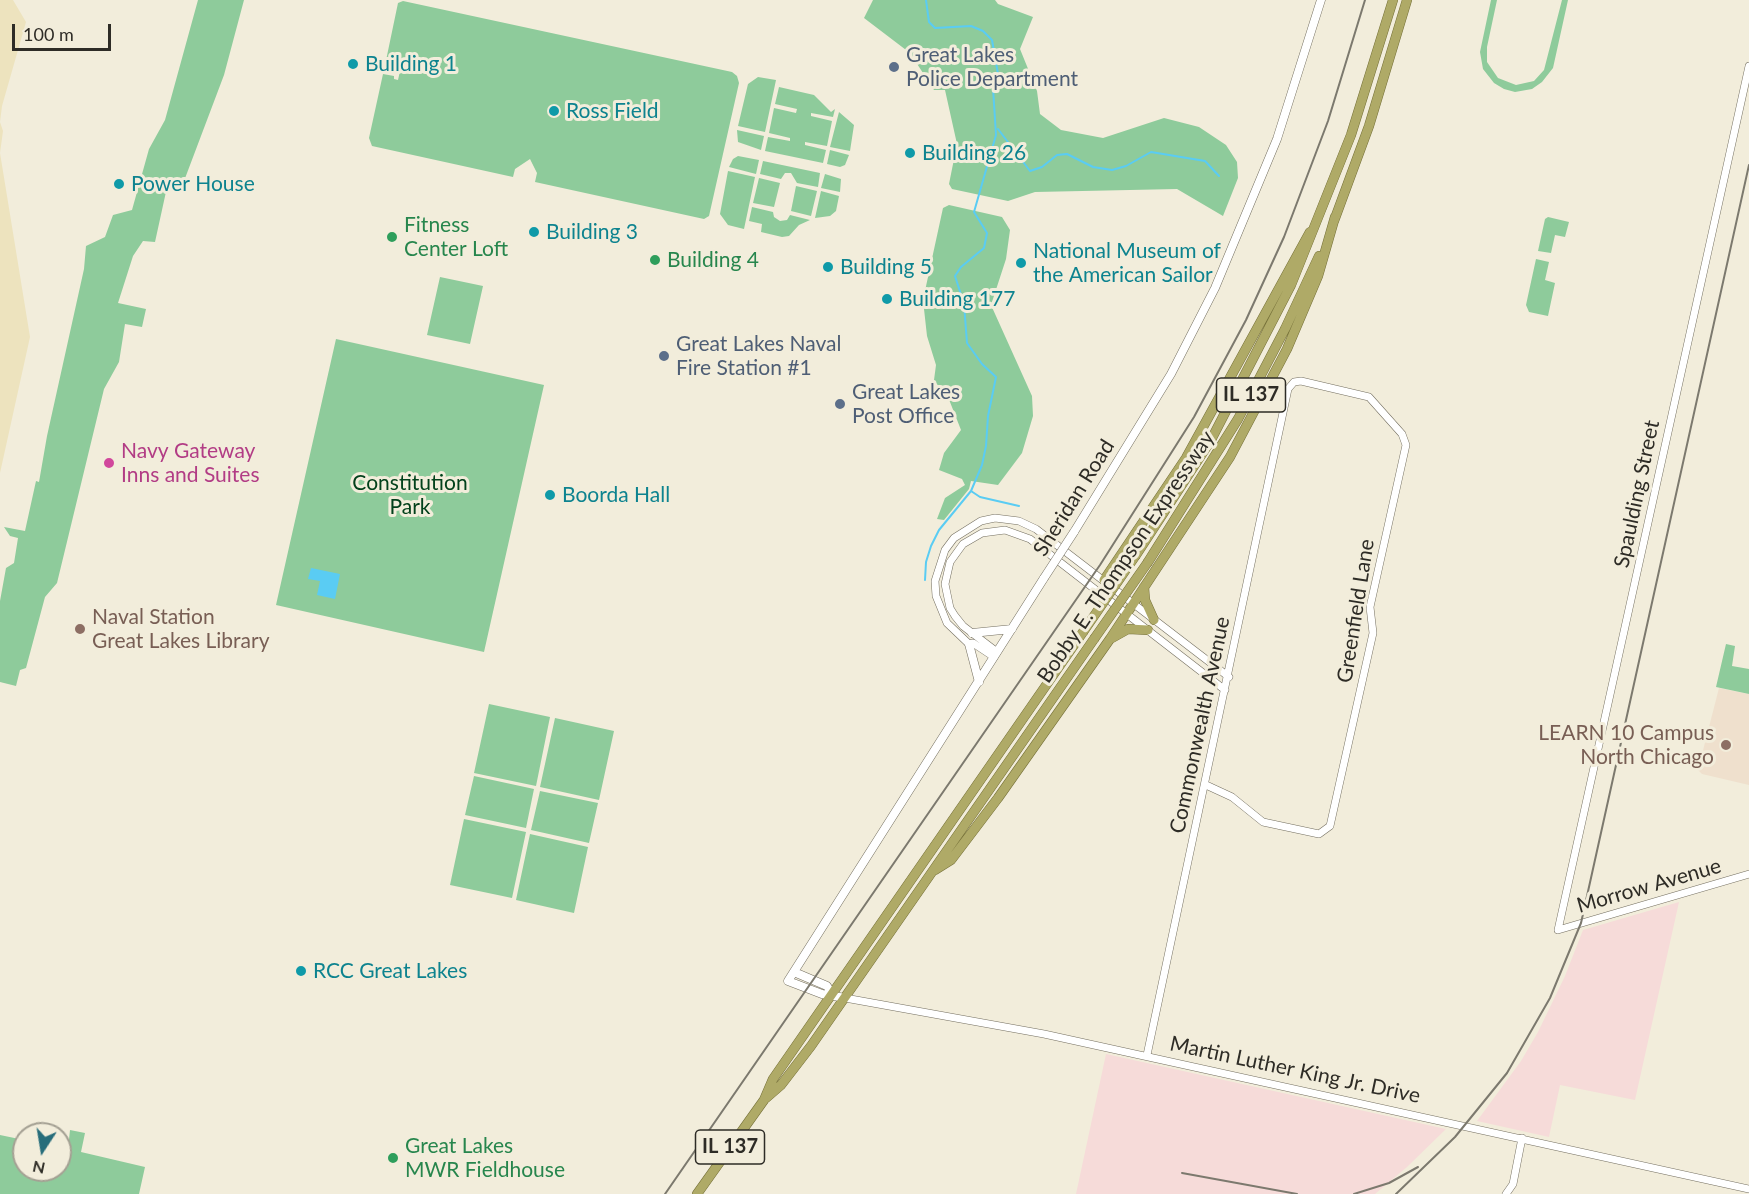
<!DOCTYPE html>
<style>
body{margin:0}
#map{position:relative;width:1749px;height:1194px;overflow:hidden;background:#f2eddb;font-family:Lato,sans-serif}
canvas{display:block}
.north{position:absolute;left:12px;top:1122px;width:60px;height:60px;box-sizing:border-box;background:#f2eddb;border:2px solid #a4a093;border-radius:50%;rotate:192deg;font-size:16px;font-weight:700;line-height:24px;text-align:center;color:#2e2c26}
.north::after{content:'';display:block;margin:auto;width:21px;height:27px;background:#276d7b;clip-path:polygon(50% 0,100% 100%,50% 72%,0 100%)}
.scale{position:absolute;left:12px;top:24px;width:99px;height:27px;box-sizing:border-box;border:3px solid #2e2c26;border-top:0;padding-left:8px;font-size:18px;line-height:21px;white-space:nowrap;color:#2e2c26;-webkit-text-stroke:4px #f2eddb;paint-order:stroke}
</style>
<div id="map">
<canvas width="1749" height="1194"></canvas>
<div class="north">N</div>
<div class="scale">100 m</div>
</div>
<script>
const context = document.querySelector('canvas').getContext('2d');
context.lineJoin = 'round';
function fill(path, color) { context.fillStyle = color; context.fill(path, 'evenodd'); }
const shape = rows => new Path2D(rows.map(r => 'M' + r).join(''));
function trace(path, color, width, dash) { context.strokeStyle = color; context.lineWidth = width; context.lineCap = dash ? 'butt' : 'round'; context.setLineDash(dash || []); context.stroke(path); }
function write(font, color, halo, rows, align = 'center') {
  context.font = font + ' Lato,sans-serif'; context.lineWidth = 6; context.setLineDash([]); context.textBaseline = 'middle'; context.strokeStyle = halo; context.fillStyle = color; for (const [text, x, y, turn = 0] of rows) {
    context.save(); context.translate(x, y); context.rotate((+turn || 0) * Math.PI / 180); context.textAlign = isNaN(turn) ? turn : align; if (halo) context.strokeText(text, 0, 0); context.fillText(text, 0, 0); context.restore();
  }
}
fill(shape([
 [1679,902,1635,1100,1560,1085,1549,1137,1477,1121,1521,1061,1538,1032,1565,976,1583,930],
 [1106,1054,1446,1129,1407,1167,1375,1194,1076,1194]
]), '#f6dbd9');
fill(shape([
 [1719,688,1749,694,1749,785,1702,774,1698,770]
]), '#efe0cd');
fill(shape([
 [198,0,244,0,224,75,184,181,169,178,155,242,143,241,133,256,118,303,146,309,142,327,125,324,119,362,104,389,57,583,45,597,26,668,20,670,16,686,0,682,0,601,6,568,14,563,18,538,10,536,4,527,25,531,36,481,39,482,47,436,84,269,86,246,105,237,113,215,132,210,149,149,165,120],
 [873,0,995,0,998,4,1033,17,1020,49,1037,91,1040,114,1061,130,1103,138,1164,118,1199,127,1226,145,1237,162,1238,178,1223,216,1177,189,1035,192,1008,201,952,189,949,184,957,144,945,90,934,90,910,53,864,18],
 [1491,0,1497,0,1487,47,1487,62,1498,78,1516,85,1534,81,1544,70,1562,0,1568,0,1553,68,1542,82,1532,89,1515,92,1504,89,1494,83,1483,69,1480,52],
 [403,1,732,72,737,76,739,83,709,216,704,219,535,182,537,173,530,159,515,169,513,177,372,146,369,138,383,74,394,76,394,79,398,80,400,71,396,70,395,73,384,70,398,3],
 [758,77,776,80,765,132,738,126,748,84],
 [779,87,814,95,831,112,835,109,833,117,811,113,811,116,832,121,827,146,805,142,805,145,826,150,823,163,765,151,768,137,790,141,790,138,769,133,774,108,796,113,797,109,775,104],
 [839,112,854,125,850,151,830,147],
 [737,130,764,136,761,150,738,142],
 [830,150,849,155,845,165,840,167,827,164],
 [738,156,759,160,756,174,729,167,733,159],
 [763,161,820,173,818,187,797,183,791,173,785,173,781,179,760,174],
 [728,171,755,177,744,229,728,225,720,214],
 [825,174,841,179,840,192,821,188],
 [759,178,780,183,774,207,753,203],
 [796,186,817,191,811,216,791,211],
 [821,191,839,196,836,211,830,216,815,218],
 [949,205,1002,217,1010,230,1006,259,991,305,1032,396,1033,416,1022,453,998,485,971,481,969,489,944,520,937,519,945,498,965,485,962,479,939,470,944,453,961,430,950,402,934,380,936,365,927,336,923,300,943,208],
 [752,207,773,212,774,217,780,221,787,220,790,215,810,220,799,225,789,236,782,237,761,232,762,224,749,221],
 [1548,217,1569,222,1565,237,1555,235,1551,253,1538,251,1545,219],
 [1536,259,1549,262,1545,280,1555,283,1548,316,1529,312,1526,305],
 [440,277,483,286,470,344,427,335],
 [336,339,544,385,484,652,276,605],
 [1726,644,1735,646,1732,666,1749,669,1749,694,1716,687],
 [489,704,550,717,536,786,474,773],
 [555,718,614,731,599,800,540,787],
 [474,776,534,789,526,828,465,815],
 [540,791,598,803,589,843,531,830],
 [464,819,526,832,512,898,450,885],
 [530,834,588,847,574,913,516,900],
 [70,1130,85,1133,81,1152,145,1167,139,1194,0,1194,0,1135,24,1140,24,1170,60,1170,60,1148,68,1149]
]), '#8ecb9b');
fill(shape([
 [0,0,13,0,26,22,2,106,0,122,3,131,0,153],
 [0,153,30,337,0,473]
]), '#ede3be');
fill(shape([
 [311,568,340,574,335,599,317,595,320,581,308,579]
]), '#5accf3');
trace(shape([
 [998,129,1030,171,1042,167,1057,155,1067,154,1093,167,1112,170,1126,166,1151,152,1205,161,1219,176],
 [971,491,980,497,1019,506],
 [925,580,926,562,931,546,939,530,971,491,982,465,986,446,988,416,996,377,982,364,967,343,964,304,955,276,961,267,984,248,987,233,974,212,996,135,993,88,998,74,992,40,983,31,971,26,935,28,929,22,926,0]
]), '#5accf3', 2);
const tertiary = shape([
 [1749,66,1558,930,1749,874],
 [997,652,963,626,955,616,950,608,945,584,950,562,963,544,982,533,1005,530,1030,539,1225,690],
 [994,657,973,643,969,644,947,623,936,596,935,581,945,550,954,538,981,521,995,518,1019,521,1036,529,1229,677],
 [845,998,1044,1034,1749,1189],
 [1147,1055,1288,389,1294,382,1301,381,1369,397,1402,434,1406,445,1370,607,1373,633,1330,826,1319,834,1263,822,1232,797,1206,785],
 [1506,1194,1513,1184,1522,1138]
]);
const secondary = shape([
 [1074,532,1171,374,1215,288,1277,139,1321,0],
 [972,633,1012,629],
 [969,644,979,682],
 [794,972,827,986,832,994],
 [845,998,822,994,788,981,1044,578]
]);
const trunk = shape([
 [1334,221,1369,126,1407,0],
 [1136,555,1211,440,1291,285,1351,135,1393,0],
 [1148,562,1238,419,1285,329,1319,256],
 [1104,580,1186,458,1310,232],
 [1144,587,1145,600,1154,620],
 [1112,638,1128,629,1148,630],
 [935,870,951,860,998,798,1110,639,1230,457,1287,349,1318,276,1335,217],
 [766,1098,781,1085,811,1046,1094,639],
 [697,1194,764,1100,773,1079,1083,632]
]);
trace(tertiary, '#746f60', 8);
trace(secondary, '#746f60', 9);
trace(trunk, '#757038', 10);
trace(tertiary, '#fff', 7);
trace(secondary, '#fff', 8);
trace(trunk, '#afaa67', 9);
trace(shape([
 [1182,1173,1297,1194],
 [665,1194,1100,565,1194,417,1246,320,1284,237,1328,121,1365,0],
 [1354,1194,1389,1183,1418,1167],
 [1396,1194,1455,1137,1507,1073,1550,998,1581,923,1749,165]
]), '#7c796e', 2);
const secondaryBridge = shape([
 [1044,578,1074,532]
]);
const trunkBridge = shape([
 [1083,632,1136,555],
 [1094,639,1148,562]
]);
trace(secondaryBridge, '#746f60', 9, []);
trace(trunkBridge, '#757038', 10, []);
trace(secondaryBridge, '#fff', 8);
trace(trunkBridge, '#afaa67', 9);
for (const [x, y, r, color] of [
 [353,64,6,"#0f9aa8"],
 [894,67,6,"#5c6f8a"],
 [554,111,6,"#0f9aa8"],
 [910,153,6,"#0f9aa8"],
 [119,184,6,"#0f9aa8"],
 [534,232,6,"#0f9aa8"],
 [392,237,6,"#2e9e5b"],
 [655,260,6,"#2e9e5b"],
 [1021,263,6,"#0f9aa8"],
 [828,267,6,"#0f9aa8"],
 [887,299,6,"#0f9aa8"],
 [664,356,6,"#5c6f8a"],
 [840,404,6,"#5c6f8a"],
 [109,463,6,"#d1479c"],
 [550,495,6,"#0f9aa8"],
 [80,629,6,"#8d6e63"],
 [1726,745,6,"#8d6e63"],
 [301,971,6,"#0f9aa8"],
 [393,1158,6,"#2e9e5b"]
]) { const dot = new Path2D(); dot.arc(x, y, r, 0, 2 * Math.PI); context.fillStyle = color; context.fill(dot); trace(dot, '#f2eddb', 2); }
for (const [x, y, w] of [
 [1251,395,69],
 [730,1147,69]
]) { const box = new Path2D(); box.roundRect(x - w / 2, y - 17, w, 34, 4.5); context.fillStyle = '#f2eddb'; context.fill(box); trace(box, '#2e2c26', 1.5); }
write('bold 20px', '#2e2c26', null, [
 ["IL 137",1251,395],
 ["IL 137",730,1147]
]);
write('21px', '#4e5e75', '#f2eddb', [
 ["Great Lakes",906,55],
 ["Police Department",906,79],
 ["Great Lakes Naval",676,344],
 ["Fire Station #1",676,368],
 ["Great Lakes",852,392],
 ["Post Office",852,416]
], 'left');
write('21px', '#0d838f', '#f2eddb', [
 ["Building 1",365,64],
 ["Ross Field",566,111],
 ["Building 26",922,153],
 ["Power House",131,184],
 ["Building 3",546,232],
 ["National Museum of",1033,251],
 ["the American Sailor",1033,275],
 ["Building 5",840,267],
 ["Building 177",899,299],
 ["Boorda Hall",562,495],
 ["RCC Great Lakes",313,971]
], 'left');
write('21px', '#27864d', '#f2eddb', [
 ["Fitness",404,225],
 ["Center Loft",404,249],
 ["Building 4",667,260],
 ["Great Lakes",405,1146],
 ["MWR Fieldhouse",405,1170]
], 'left');
write('21px', '#b23c85', '#f2eddb', [
 ["Navy Gateway",121,451],
 ["Inns and Suites",121,475]
], 'left');
write('21px', '#02411b', '#f2eddb', [
 ["Constitution",410,483],
 ["Park",410,507]
]);
write('21px', '#2e2c26', '#f2eddb', [
 ["Spaulding Street",1637,494,-78],
 ["Sheridan Road",1074,498,-58],
 ["Bobby E. Thompson Expressway",1126,557,-56],
 ["Greenfield Lane",1356,611,-81],
 ["Commonwealth Avenue",1200,725,-78],
 ["Morrow Avenue",1649,886,-16],
 ["Martin Luther King Jr. Drive",1295,1070,12]
]);
write('21px', '#785e54', '#f2eddb', [
 ["Naval Station",92,617],
 ["Great Lakes Library",92,641],
 ["LEARN 10 Campus",1714,733,"right"],
 ["North Chicago",1714,757,"right"]
], 'left');
</script>
